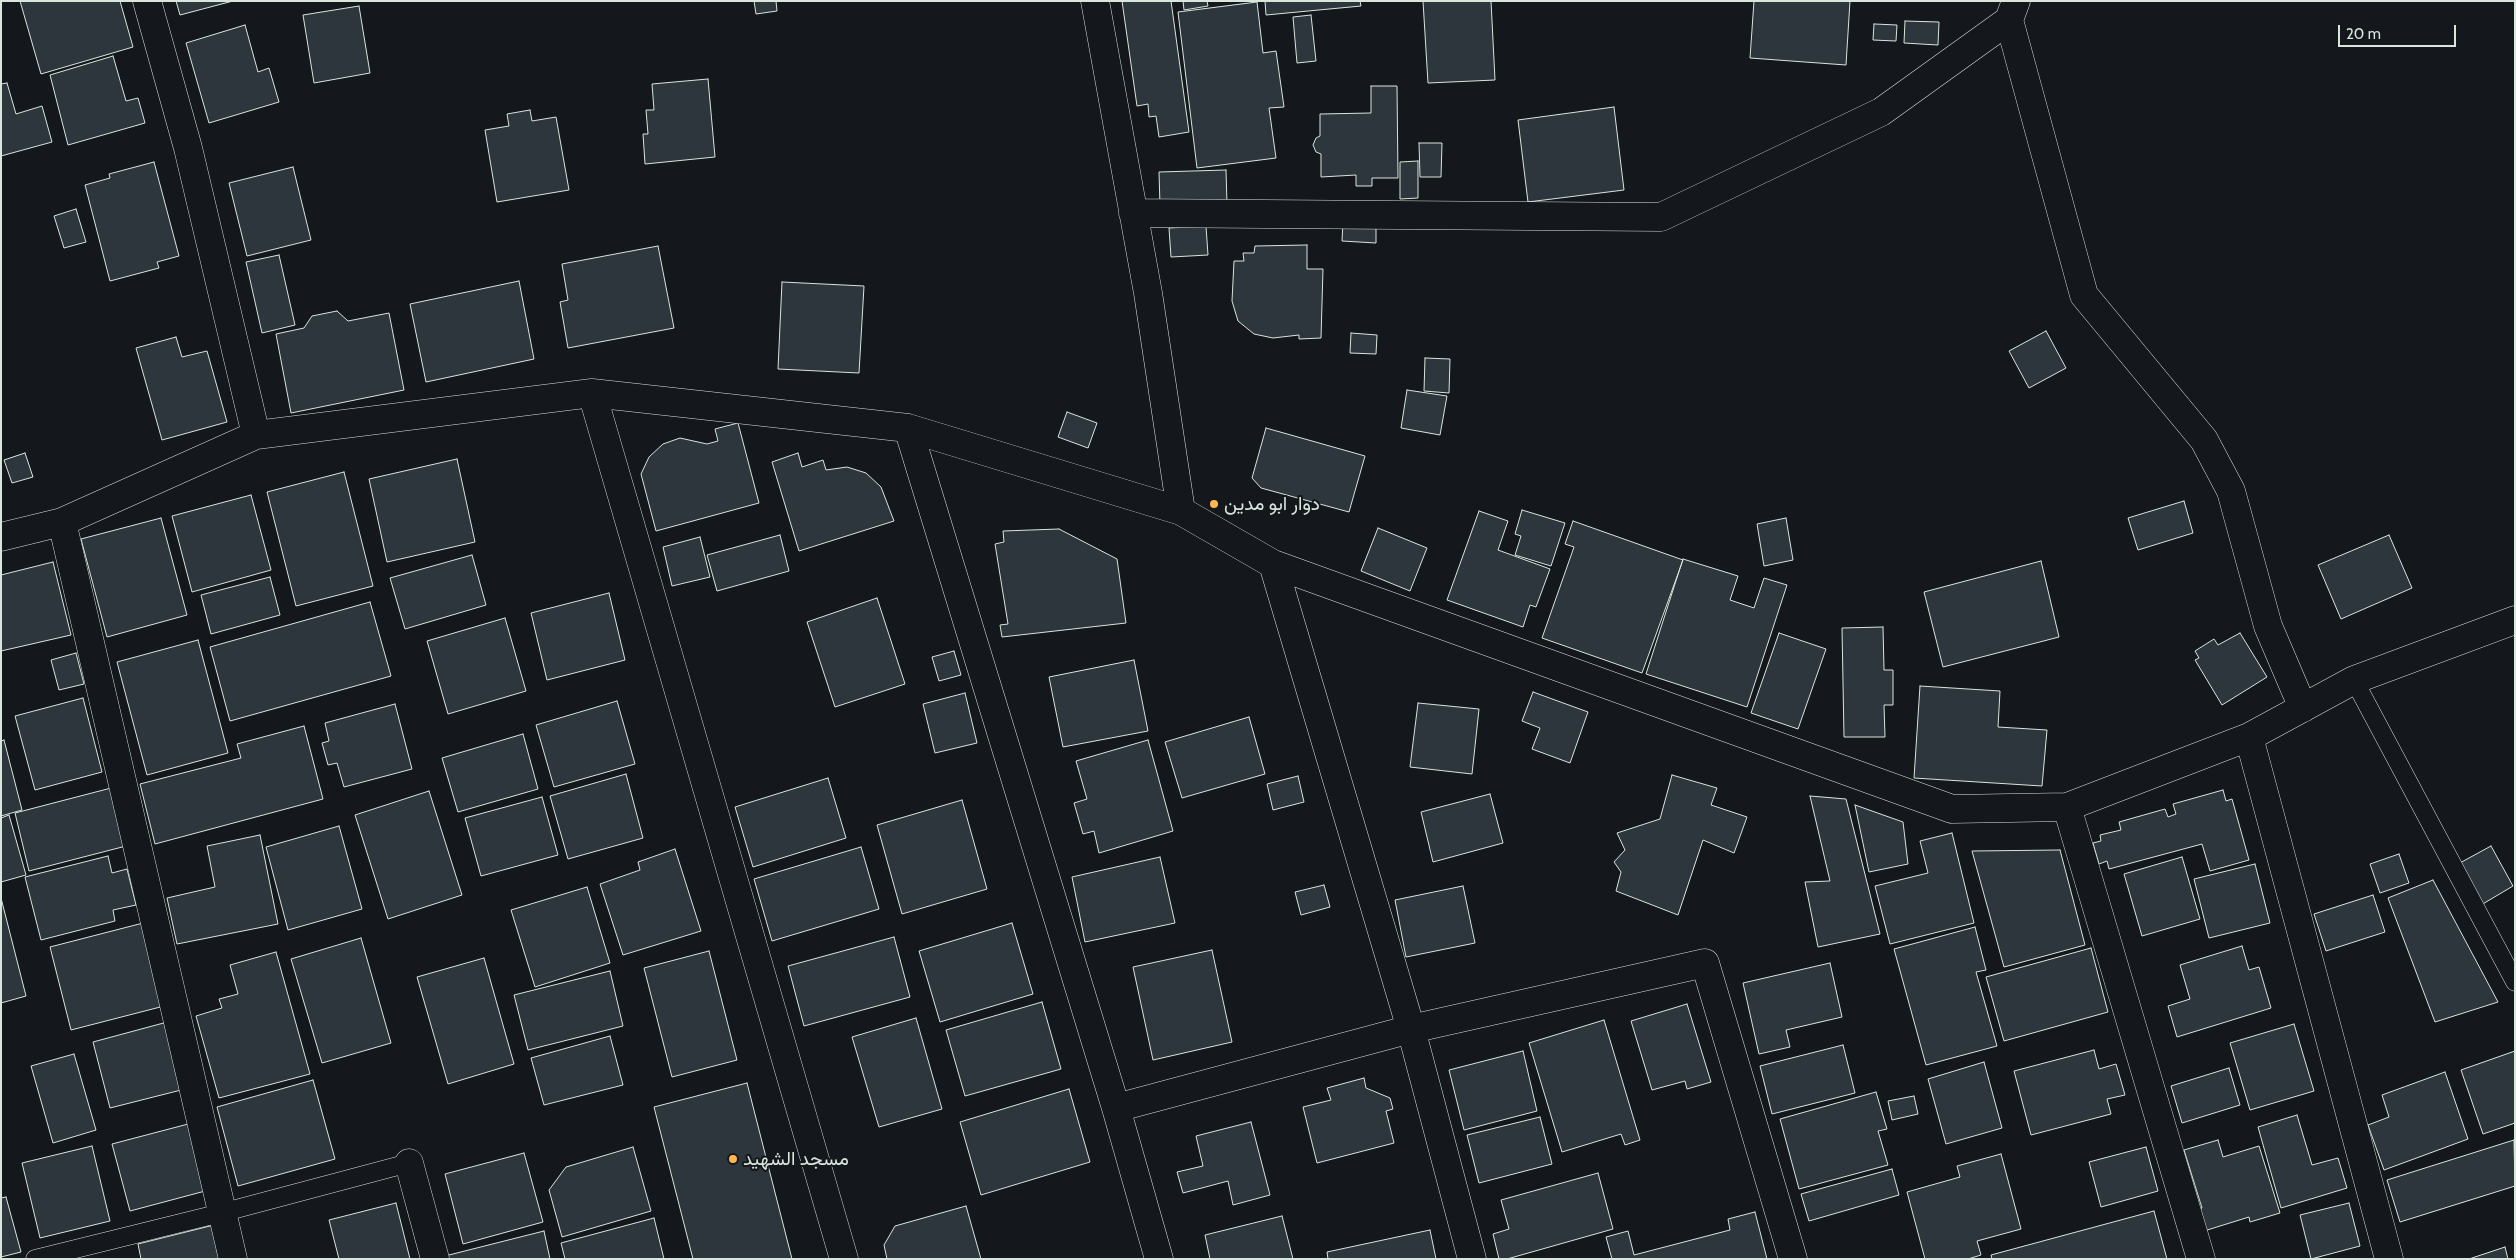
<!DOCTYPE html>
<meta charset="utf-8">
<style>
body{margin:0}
#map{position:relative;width:2516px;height:1260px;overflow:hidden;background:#14181c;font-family:Cabin,sans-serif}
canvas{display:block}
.frame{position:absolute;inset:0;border:2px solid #d8e6dc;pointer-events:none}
.scale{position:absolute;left:2338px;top:25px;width:118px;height:22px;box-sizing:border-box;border:2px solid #d8e6dc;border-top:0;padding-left:6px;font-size:15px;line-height:18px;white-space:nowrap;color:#d8e6dc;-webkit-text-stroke:4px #14181c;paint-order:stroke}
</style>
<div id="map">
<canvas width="2516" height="1260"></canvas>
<div class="frame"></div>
<div class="scale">20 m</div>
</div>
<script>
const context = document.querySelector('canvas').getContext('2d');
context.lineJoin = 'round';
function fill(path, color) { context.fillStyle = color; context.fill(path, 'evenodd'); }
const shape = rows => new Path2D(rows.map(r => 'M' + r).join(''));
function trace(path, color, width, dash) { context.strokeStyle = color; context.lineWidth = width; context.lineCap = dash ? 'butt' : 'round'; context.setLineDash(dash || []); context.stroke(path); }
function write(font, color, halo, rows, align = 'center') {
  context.font = font + ' Cabin,Vazirmatn,sans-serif'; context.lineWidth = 4; context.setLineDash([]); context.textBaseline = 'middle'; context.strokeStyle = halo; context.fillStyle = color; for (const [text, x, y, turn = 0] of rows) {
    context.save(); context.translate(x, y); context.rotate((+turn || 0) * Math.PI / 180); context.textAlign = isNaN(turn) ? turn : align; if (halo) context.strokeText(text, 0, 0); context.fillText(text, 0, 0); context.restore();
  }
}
const building = shape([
 [20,1,120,1,133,47,41,74,20,1],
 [176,1,233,1,180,15,176,1],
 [754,1,776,1,777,11,756,14,754,1],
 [1122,1,1171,1,1189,132,1159,137,1156,116,1149,117,1148,104,1137,106,1122,1],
 [1183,1,1207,1,1208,6,1184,10,1183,1],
 [1265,1,1360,1,1361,6,1266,15,1265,1],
 [1423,1,1491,1,1495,80,1428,83,1423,1],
 [1754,1,1850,1,1846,65,1750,58,1754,1],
 [1257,2,1263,53,1276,51,1284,107,1269,108,1276,158,1197,168,1178,12,1257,2],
 [359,6,370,73,314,83,303,15,359,6],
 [1311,15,1316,61,1297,63,1293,17,1311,15],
 [1905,21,1939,22,1938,45,1904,43,1905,21],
 [1874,24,1897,25,1896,41,1873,40,1874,24],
 [245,25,258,72,269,68,279,102,209,123,186,43,245,25],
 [113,56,126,101,138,98,145,123,68,145,50,75,113,56],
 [708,79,715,157,645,164,643,134,648,134,646,110,654,110,652,84,708,79],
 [7,83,16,114,42,106,52,142,1,156,1,84,7,83],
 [1371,86,1397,86,1398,178,1372,178,1372,186,1356,186,1356,175,1321,177,1321,154,1316,152,1313,145,1316,138,1320,136,1320,114,1371,113,1371,86],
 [1614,107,1624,190,1528,202,1518,120,1614,107],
 [530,110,532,121,556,117,569,190,497,202,485,130,509,126,507,114,530,110],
 [1419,143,1442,143,1441,177,1420,177,1419,143],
 [1418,161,1418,198,1400,199,1400,162,1418,161],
 [154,162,179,256,157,262,159,268,110,281,85,185,110,178,109,174,154,162],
 [293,167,311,240,247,256,229,183,293,167],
 [1226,170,1227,204,1160,206,1159,172,1226,170],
 [76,209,86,242,64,248,54,216,76,209],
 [1343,222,1376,224,1376,243,1342,241,1343,222],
 [1206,226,1208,255,1171,257,1169,228,1206,226],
 [1307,245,1307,269,1323,269,1321,338,1299,339,1299,335,1273,338,1254,334,1238,321,1232,301,1234,261,1244,261,1243,253,1254,253,1255,246,1307,245],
 [658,246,674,328,568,348,560,302,568,300,562,264,658,246],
 [279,255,295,325,262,333,246,262,279,255],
 [519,281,534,359,426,382,410,304,519,281],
 [782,282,864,286,859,373,778,369,782,282],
 [337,311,348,321,389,313,404,390,291,413,276,334,304,328,312,316,337,311],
 [2046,331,2066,368,2029,388,2009,351,2046,331],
 [1351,333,1377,335,1376,354,1350,353,1351,333],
 [176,337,182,357,207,351,227,422,162,440,136,348,176,337],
 [1425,358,1450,359,1449,393,1424,391,1425,358],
 [1407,390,1447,396,1440,435,1401,428,1407,390],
 [1067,412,1097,423,1088,448,1058,437,1067,412],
 [738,423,759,503,656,531,641,474,649,457,663,444,680,438,707,444,718,441,715,429,738,423],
 [1266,428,1365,456,1349,512,1261,488,1252,478,1266,428],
 [25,453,33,477,12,483,4,460,25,453],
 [798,453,802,467,823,460,826,470,847,467,866,473,881,487,894,521,799,551,772,462,798,453],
 [457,459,475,542,387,562,369,479,457,459],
 [344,472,373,586,296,606,267,492,344,472],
 [251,495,271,570,192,592,172,516,251,495],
 [2184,501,2193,533,2138,550,2128,518,2184,501],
 [1522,510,1565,523,1551,566,1515,555,1521,536,1515,534,1522,510],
 [1479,511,1508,521,1498,550,1550,569,1536,607,1530,605,1523,627,1447,600,1479,511],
 [161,518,187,615,107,637,81,539,161,518],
 [1786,518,1793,560,1764,566,1757,524,1786,518],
 [1573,521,1683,560,1642,673,1542,638,1574,547,1565,544,1573,521],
 [1378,528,1427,548,1410,591,1361,571,1378,528],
 [1059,529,1117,559,1126,623,1002,637,1000,625,1008,624,995,544,1004,542,1003,531,1059,529],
 [780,535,789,571,717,591,707,555,780,535],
 [2389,535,2412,588,2341,619,2318,565,2389,535],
 [700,537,710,577,672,586,663,547,700,537],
 [472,555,486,605,405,629,390,578,472,555],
 [1683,559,1738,576,1730,600,1754,608,1764,578,1787,585,1747,707,1646,674,1683,559],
 [2041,561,2059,637,1943,667,1924,592,2041,561],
 [53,562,71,635,1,651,1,575,53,562],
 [270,577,280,615,211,634,201,595,270,577],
 [609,593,625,660,547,680,531,613,609,593],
 [877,598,905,684,835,707,807,622,877,598],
 [370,602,391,676,230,721,210,647,370,602],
 [505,618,526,691,448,714,427,641,505,618],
 [1883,627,1884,670,1893,670,1893,705,1884,705,1885,737,1844,737,1842,628,1883,627],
 [1779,633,1826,649,1798,729,1751,713,1779,633],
 [2240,633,2267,677,2222,705,2195,660,2199,658,2195,651,2214,639,2218,645,2240,633],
 [198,640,228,753,147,775,117,662,198,640],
 [954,651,961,675,939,681,932,657,954,651],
 [76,653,84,684,59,690,51,660,76,653],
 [1134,660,1148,731,1063,747,1049,677,1134,660],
 [1920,686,2000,691,1998,727,2047,730,2042,786,1914,778,1920,686],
 [1533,692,1588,712,1570,763,1532,749,1540,728,1522,721,1533,692],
 [965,693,977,743,935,753,923,704,965,693],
 [83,698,102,772,35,790,15,716,83,698],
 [617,701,635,764,554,787,536,725,617,701],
 [1418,703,1479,709,1472,774,1410,767,1418,703],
 [395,704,412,769,344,787,337,763,328,765,322,743,329,741,325,723,395,704],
 [1249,717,1265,774,1182,798,1165,742,1249,717],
 [304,726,323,799,155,844,140,784,241,758,237,744,304,726],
 [523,734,538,789,458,812,442,758,523,734],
 [4,740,22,810,1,816,1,741,4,740],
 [1148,740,1173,831,1099,853,1094,831,1083,834,1074,803,1087,799,1076,761,1148,740],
 [626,774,643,838,568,859,550,796,626,774],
 [1672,775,1717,788,1711,805,1747,817,1734,853,1703,840,1678,915,1616,891,1621,872,1614,862,1625,850,1617,833,1660,819,1672,775],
 [1298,776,1304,802,1273,810,1267,784,1298,776],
 [828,778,846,838,753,867,735,807,828,778],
 [115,787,130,845,29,871,15,813,115,787],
 [2223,790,2226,801,2232,799,2249,860,2210,871,2202,844,2109,869,2107,861,2099,864,2093,843,2101,841,2100,835,2121,830,2119,822,2165,809,2168,817,2176,814,2173,804,2223,790],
 [429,791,462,895,388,919,355,815,429,791],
 [1490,794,1503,843,1433,862,1421,812,1490,794],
 [1810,796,1846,799,1880,934,1818,947,1805,882,1830,881,1810,796],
 [542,797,558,855,481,876,465,818,542,797],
 [962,800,987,889,902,914,877,825,962,800],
 [1855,805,1903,822,1908,864,1869,872,1855,805],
 [9,815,26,875,1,882,1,818,9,815],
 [339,826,362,909,288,930,266,847,339,826],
 [1952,833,1974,923,1890,944,1875,886,1928,873,1920,841,1952,833],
 [260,835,278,924,177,944,167,898,215,887,207,846,260,835],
 [2491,846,2513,886,2481,905,2458,864,2491,846],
 [861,847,879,909,772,941,754,879,861,847],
 [675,849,701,931,623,955,600,884,640,870,638,862,675,849],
 [2060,850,2085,945,2004,967,1972,851,2060,850],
 [2399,854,2409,883,2380,893,2370,864,2399,854],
 [108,856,112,873,127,869,136,905,113,910,115,921,41,940,25,877,108,856],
 [1160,857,1175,923,1085,942,1072,877,1160,857],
 [2182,857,2200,919,2142,936,2124,874,2182,857],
 [2255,864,2270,923,2209,938,2194,879,2255,864],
 [2433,880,2498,1002,2435,1022,2388,898,2433,880],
 [1324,885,1330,907,1301,915,1295,892,1324,885],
 [1463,886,1475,943,1406,957,1395,900,1463,886],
 [587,887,610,963,535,987,511,910,587,887],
 [2373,895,2385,932,2326,951,2314,914,2373,895],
 [1,898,26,996,1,1003,1,898],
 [147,922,168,1005,71,1030,50,947,147,922],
 [1012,923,1033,994,940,1022,919,951,1012,923],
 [1975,927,1986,970,1976,972,1997,1046,1926,1065,1894,949,1975,927],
 [894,937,910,997,804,1026,788,966,894,937],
 [361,938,391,1043,322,1063,291,959,361,938],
 [2242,946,2249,970,2259,967,2271,1008,2177,1037,2168,1006,2190,999,2180,965,2242,946],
 [2091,948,2108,1012,2004,1041,1986,977,2091,948],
 [1212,950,1232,1042,1153,1060,1133,967,1212,950],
 [709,951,737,1060,672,1077,644,968,709,951],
 [276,952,310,1074,219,1098,196,1016,222,1008,219,999,238,994,230,965,276,952],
 [484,958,514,1064,448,1084,417,977,484,958],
 [1830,963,1842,1017,1786,1030,1790,1047,1759,1054,1743,983,1830,963],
 [610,971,623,1026,528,1050,514,995,610,971],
 [1042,1002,1061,1069,965,1096,946,1030,1042,1002],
 [1687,1004,1711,1082,1687,1089,1685,1081,1652,1090,1631,1021,1687,1004],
 [916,1018,942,1109,879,1127,852,1037,916,1018],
 [1604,1020,1640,1140,1625,1145,1621,1134,1562,1152,1529,1043,1604,1020],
 [171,1021,189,1088,110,1108,93,1042,171,1021],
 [2294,1024,2314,1091,2250,1110,2230,1043,2294,1024],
 [610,1036,623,1085,544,1105,531,1058,610,1036],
 [1843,1045,1855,1093,1772,1114,1760,1066,1843,1045],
 [2094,1050,2099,1069,2116,1064,2125,1095,2107,1099,2111,1114,2031,1135,2014,1071,2094,1050],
 [1523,1051,1537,1111,1464,1130,1449,1070,1523,1051],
 [2515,1051,2515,1123,2483,1134,2461,1070,2515,1051],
 [74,1054,96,1130,53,1143,31,1066,74,1054],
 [1984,1062,2002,1128,1946,1144,1928,1079,1984,1062],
 [2229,1068,2240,1105,2182,1123,2171,1086,2229,1068],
 [2445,1072,2468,1139,2384,1170,2368,1125,2389,1117,2382,1095,2445,1072],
 [1364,1078,1366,1088,1390,1098,1393,1109,1386,1111,1394,1143,1317,1163,1303,1107,1331,1100,1327,1088,1364,1078],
 [313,1080,335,1159,238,1186,217,1107,313,1080],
 [747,1083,792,1259,693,1259,654,1107,747,1083],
 [1069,1089,1090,1162,981,1195,960,1122,1069,1089],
 [1876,1092,1887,1129,1878,1131,1888,1165,1799,1189,1780,1119,1876,1092],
 [1914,1096,1918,1114,1892,1120,1888,1101,1914,1096],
 [2297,1115,2312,1165,2338,1158,2347,1188,2281,1208,2258,1127,2297,1115],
 [1540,1117,1552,1164,1479,1183,1467,1135,1540,1117],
 [1251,1122,1270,1195,1233,1205,1228,1181,1183,1193,1177,1172,1203,1166,1196,1136,1251,1122],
 [192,1123,209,1190,130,1211,112,1144,192,1123],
 [2218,1140,2223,1157,2259,1146,2280,1213,2250,1222,2249,1217,2204,1231,2197,1210,2202,1208,2184,1150,2218,1140],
 [2514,1140,2515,1186,2400,1222,2387,1180,2514,1140],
 [92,1146,110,1221,40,1238,22,1163,92,1146],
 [633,1147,651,1211,562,1237,549,1190,566,1167,633,1147],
 [2146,1147,2158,1191,2101,1207,2089,1162,2146,1147],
 [524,1153,543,1222,463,1244,445,1174,524,1153],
 [2001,1154,2021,1229,1977,1241,1981,1255,1968,1259,1925,1259,1907,1192,1960,1177,1957,1166,2001,1154],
 [1892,1169,1899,1195,1809,1221,1801,1194,1892,1169],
 [1598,1173,1613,1229,1507,1259,1499,1259,1493,1234,1509,1229,1501,1200,1598,1173],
 [6,1197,21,1252,1,1257,1,1198,6,1197],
 [396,1203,410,1259,339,1259,329,1220,396,1203],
 [2349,1203,2360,1246,2311,1259,2300,1215,2349,1203],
 [966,1206,981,1259,887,1259,884,1245,895,1226,966,1206],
 [2154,1211,2167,1259,1992,1259,1991,1255,2154,1211],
 [1755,1212,1767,1259,1612,1259,1606,1237,1628,1231,1634,1255,1730,1230,1728,1219,1755,1212],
 [1282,1216,1293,1259,1210,1259,1205,1235,1282,1216],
 [654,1218,664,1259,565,1259,561,1243,654,1218],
 [214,1225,222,1259,141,1259,138,1244,214,1225],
 [1430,1230,1436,1259,1328,1259,1327,1252,1430,1230],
 [544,1231,550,1259,446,1259,445,1256,544,1231],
 [2505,1247,2508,1259,2469,1259,2505,1247]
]);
fill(building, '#2c363c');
trace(building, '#d8e6dc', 1);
const service = shape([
 [2354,680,2515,982],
 [35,1259,221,1213,409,1163]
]);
const minor = shape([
 [147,1,188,148,256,435],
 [1095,1,1148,293,1181,511],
 [2016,1,2009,20,2084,295,2204,440,2231,491,2268,626,2303,708],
 [1133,213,1661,217,1881,112,2009,20],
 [592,393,844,1259],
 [908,428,1116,1108,1159,1259],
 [62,522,233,1259],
 [1,537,62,522,256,435,592,393,908,428,1181,511,1273,564,1952,809,2067,807,2249,737,2354,680,2515,620],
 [1273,564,1411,1029,1472,1259],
 [2249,737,2389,1259],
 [2067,807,2201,1259],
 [1116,1108,1411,1029,1705,963,1793,1259],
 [409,1163,435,1259]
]);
trace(service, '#d8e6dc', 19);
trace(minor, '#d8e6dc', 29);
trace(service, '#14181c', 18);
trace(minor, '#14181c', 28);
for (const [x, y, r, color] of [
 [1214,504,5,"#ffb74d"],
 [733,1159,5,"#ffb74d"]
]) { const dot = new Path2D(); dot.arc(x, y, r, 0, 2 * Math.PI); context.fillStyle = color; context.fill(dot); trace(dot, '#14181c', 2); }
write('19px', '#d8e6dc', '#14181c', [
 ["دوار ابو مدين",1224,504],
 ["مسجد الشهيد",743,1159]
], 'left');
</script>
